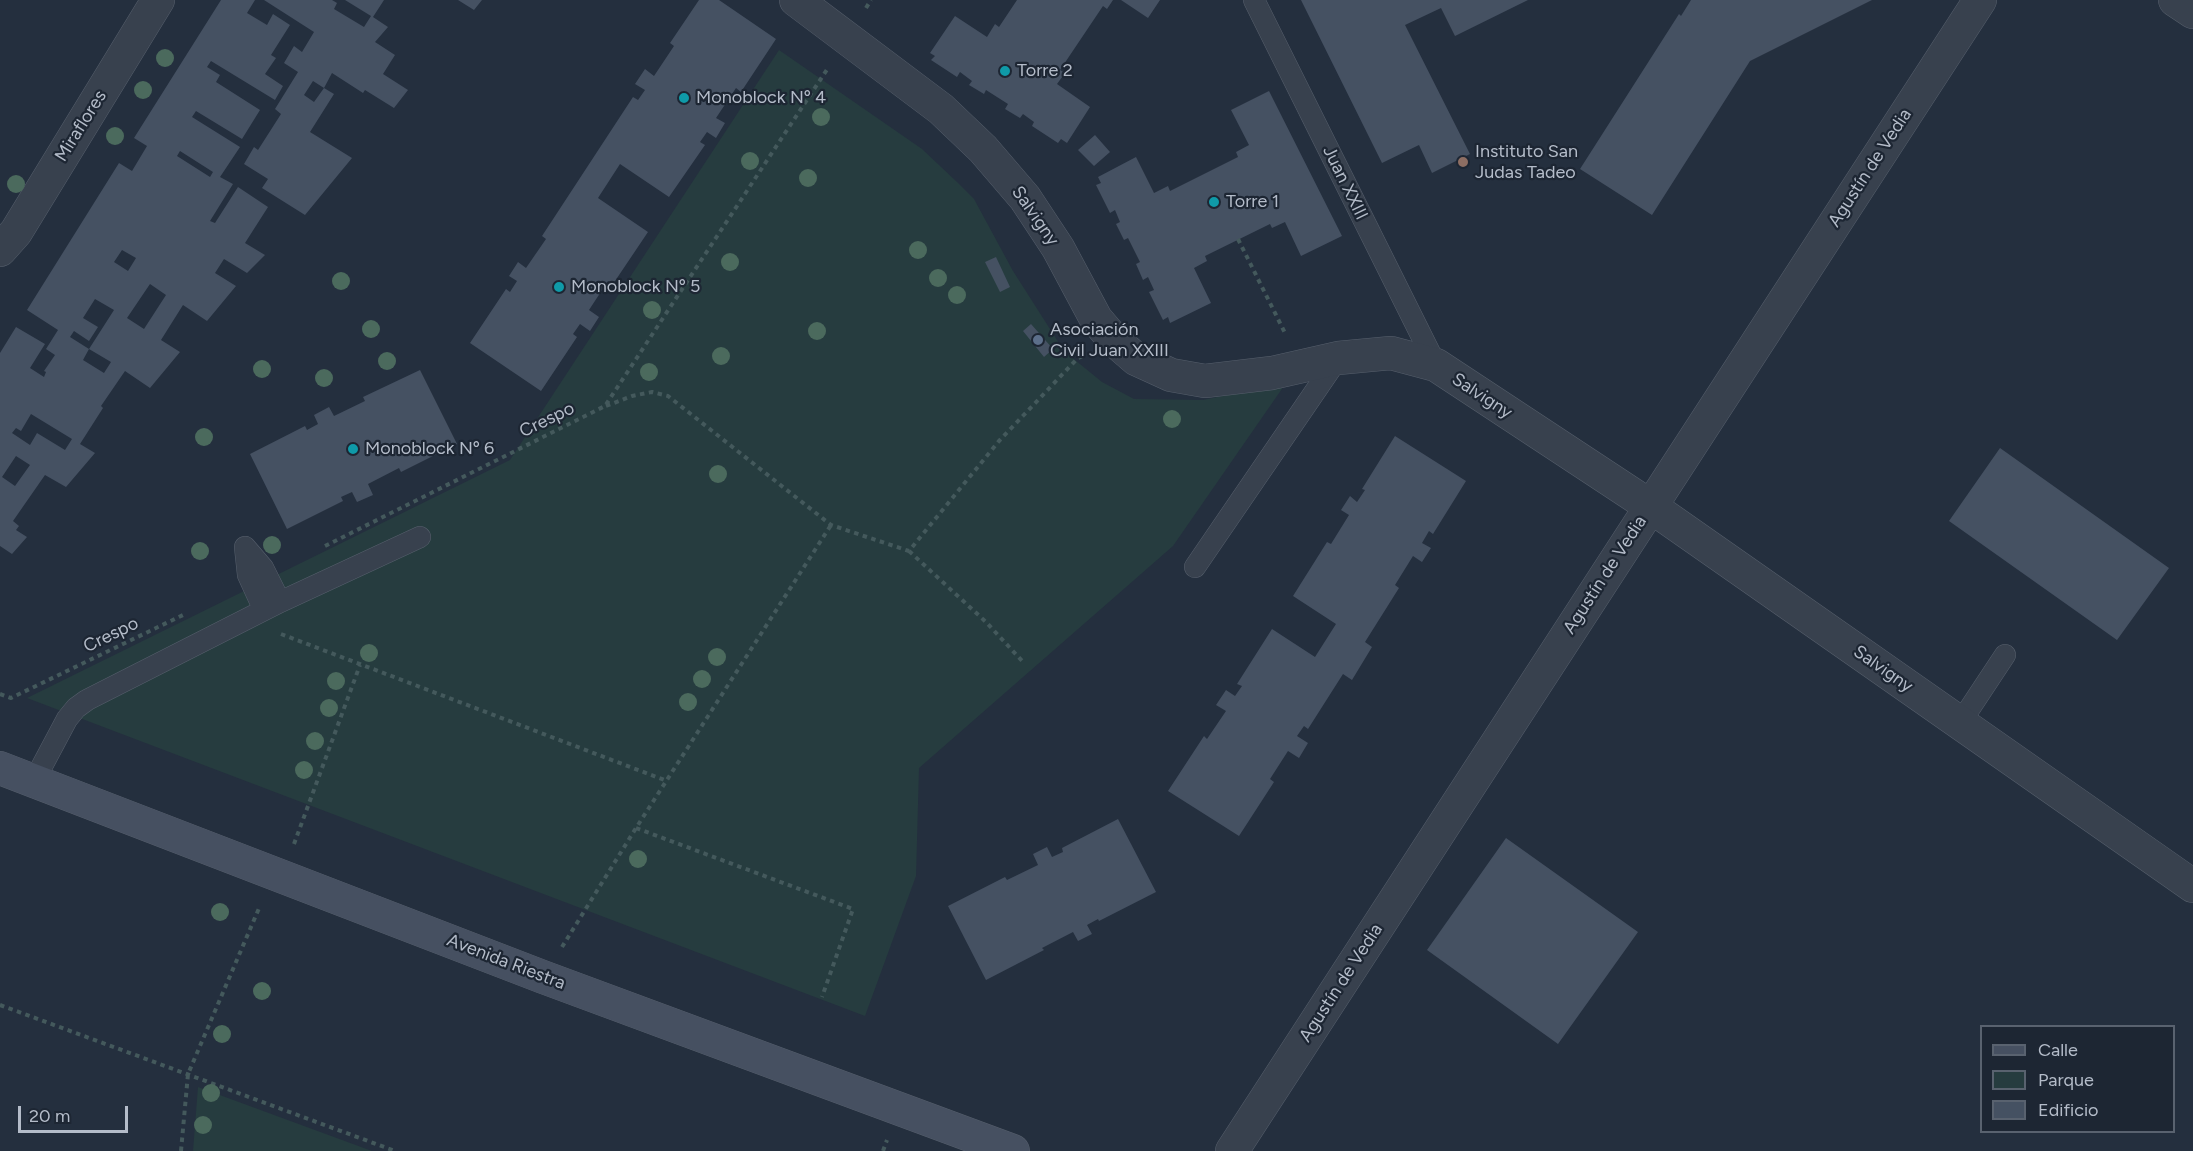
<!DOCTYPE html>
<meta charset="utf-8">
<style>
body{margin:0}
#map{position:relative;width:2193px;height:1151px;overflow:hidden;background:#242f3e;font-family:Figtree,sans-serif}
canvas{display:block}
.legend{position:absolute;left:1980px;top:1025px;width:195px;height:108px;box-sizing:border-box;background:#1d2633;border:2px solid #59626f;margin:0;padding:8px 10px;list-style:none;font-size:18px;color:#b4bcc9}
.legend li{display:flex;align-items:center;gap:12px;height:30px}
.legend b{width:30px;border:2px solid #59626f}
.scale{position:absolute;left:18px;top:1106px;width:110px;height:27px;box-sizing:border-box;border:3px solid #b4bcc9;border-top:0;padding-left:8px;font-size:18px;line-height:21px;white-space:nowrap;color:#b4bcc9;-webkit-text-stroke:4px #1d2633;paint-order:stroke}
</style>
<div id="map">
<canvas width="2193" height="1151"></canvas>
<ul class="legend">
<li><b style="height:8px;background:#465061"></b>Calle</li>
<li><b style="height:16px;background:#263c3f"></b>Parque</li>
<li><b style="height:16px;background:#455162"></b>Edificio</li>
</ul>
<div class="scale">20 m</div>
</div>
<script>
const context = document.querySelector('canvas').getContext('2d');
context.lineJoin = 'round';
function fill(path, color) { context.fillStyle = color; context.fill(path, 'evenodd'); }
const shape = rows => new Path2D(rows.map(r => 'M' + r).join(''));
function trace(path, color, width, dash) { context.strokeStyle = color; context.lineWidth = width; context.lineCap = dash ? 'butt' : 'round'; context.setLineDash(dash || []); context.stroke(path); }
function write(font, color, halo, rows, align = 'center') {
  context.font = font + ' Figtree,sans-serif'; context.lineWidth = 4.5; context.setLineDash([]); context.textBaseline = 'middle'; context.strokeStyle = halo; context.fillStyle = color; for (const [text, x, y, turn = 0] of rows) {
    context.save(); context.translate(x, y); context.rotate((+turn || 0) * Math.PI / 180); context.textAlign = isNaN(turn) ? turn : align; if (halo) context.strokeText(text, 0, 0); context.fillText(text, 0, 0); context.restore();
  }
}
fill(shape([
 [779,50,922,149,957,182,974,199,1013,271,1064,351,1102,382,1134,399,1203,400,1286,383,1173,546,919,768,916,876,865,1016,27,698,510,460],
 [198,1087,372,1151,193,1151]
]), '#263c3f');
fill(shape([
 [221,0,255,0,247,13,267,25,273,14,290,25,271,55,276,58,265,74,283,86,275,100,211,61,207,67,220,75,216,82,260,110,242,139,196,111,192,117,240,147,220,177,233,184,210,221,215,223,238,187,268,207,245,243,265,255,247,273,224,259,215,273,236,286,207,321,183,305,161,340,180,352,150,388,125,371,101,406,103,408,80,444,95,453,66,487,45,475,13,521,19,526,16,530,27,537,12,554,0,546,0,353,16,327,45,344,30,368,44,377,46,372,44,371,55,355,46,349,58,330,27,310,119,163,132,171,147,146,134,138],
 [180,151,213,172,210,177,177,156],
 [122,250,136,258,128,271,114,262],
 [150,284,166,295,144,329,127,318],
 [95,299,114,310,89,349,70,337,74,331,89,341,98,327,83,318],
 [89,349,111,362,104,373,83,360],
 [31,414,72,439,65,450,37,433,30,445,12,433,16,428,21,431],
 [16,456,30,465,15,486,2,477],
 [264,0,332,0,337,3,334,9,364,27,371,16,345,0,384,0,373,17,388,27,375,42,395,55,383,74,408,90,394,108,365,90,363,93,332,73,324,88,313,81,304,95,314,102,324,88,334,94,310,132,352,158,305,215,262,188,268,179,244,164,254,147,258,150,281,114,275,109,298,72,284,63,294,46,302,52,314,32],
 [458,0,482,0,474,10],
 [699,0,719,0,776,39,741,92,736,88,716,118,725,123,716,138,707,132,700,142,705,145,669,197,620,164,598,198,648,232,613,284,608,281,589,310,599,317,590,331,580,324,573,334,577,337,541,391,470,343,506,289,510,292,517,281,509,276,518,262,526,268,546,239,542,236,633,97,638,100,645,90,635,84,645,69,654,76,674,46,670,43],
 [1017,0,1113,0,1107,9,1103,6,1060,70,1065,73,1057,84,1090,107,1067,143,1061,139,1058,143,1032,126,1034,122,1023,114,1020,118,1005,109,1008,104,986,90,984,94,969,85,972,81,960,72,957,77,931,60,935,56,930,53,955,16,987,37,995,24,999,27],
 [1121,0,1160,0,1148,18],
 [1301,0,1528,0,1455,36,1441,8,1405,25,1470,154,1432,173,1419,145,1382,163],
 [1691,0,1872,0,1750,61,1652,215,1580,169,1679,14,1681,16],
 [1269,91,1342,236,1301,256,1285,222,1272,228,1270,224,1205,256,1207,261,1194,268,1211,303,1170,323,1168,317,1163,320,1149,292,1154,290,1148,277,1143,280,1136,264,1140,262,1128,238,1124,240,1116,224,1120,222,1115,210,1110,213,1096,185,1101,183,1098,177,1136,157,1154,193,1168,186,1170,191,1238,157,1236,152,1249,145,1231,110],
 [1095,135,1110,152,1094,166,1078,150],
 [996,257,1010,287,1000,292,985,262],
 [1031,324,1053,349,1044,357,1023,331],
 [420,370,457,444,401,472,399,468,368,484,373,495,357,502,352,492,341,497,343,501,287,529,250,454,305,426,307,430,318,424,314,415,329,407,334,416,365,401,363,397],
 [1395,436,1466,481,1433,534,1429,531,1422,543,1431,548,1422,562,1413,556,1395,585,1399,588,1365,642,1372,647,1352,680,1343,674,1308,729,1304,726,1297,736,1308,743,1299,758,1288,751,1270,779,1274,782,1239,836,1168,791,1204,736,1207,739,1226,711,1216,705,1226,690,1235,696,1242,686,1237,684,1272,629,1315,657,1336,624,1293,596,1327,542,1331,544,1349,515,1341,510,1350,496,1357,502,1365,490,1362,489],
 [2000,448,2169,568,2117,640,1949,521],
 [1118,819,1156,892,1099,921,1098,919,1087,925,1092,934,1078,941,1073,932,1042,948,1044,950,986,980,948,906,1005,877,1007,880,1038,865,1033,854,1047,847,1052,857,1063,852,1062,848],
 [1506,838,1638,932,1558,1044,1427,950]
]), '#455162');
const service = shape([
 [1254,0,1436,365],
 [245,547,248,575,264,610],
 [245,547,263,568,280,602],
 [1195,567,1338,358],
 [1960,723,2005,655],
 [34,781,67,719,76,708,87,700,280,602,420,537]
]);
const minor = shape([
 [796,0,941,109,983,149,1025,198,1058,248,1096,319,1114,340,1136,359,1171,375,1205,381,1272,373,1338,358,1391,353,1436,365,1650,506,2193,886],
 [2175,0,2193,12],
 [0,250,16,232,158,0],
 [1232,1151,1980,0]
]);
const secondary = shape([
 [0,768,543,977,1013,1151]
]);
trace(service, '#565f6c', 22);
trace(minor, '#565f6c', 34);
trace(secondary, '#565f6c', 34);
trace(shape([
 [866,8,871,0],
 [1238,239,1286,335],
 [606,406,632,396,652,392,668,396,831,525,909,551,999,441,1078,358,1083,356],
 [325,546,605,406,828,68],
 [909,551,986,622,1024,663],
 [281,634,667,781],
 [0,694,11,698,183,615],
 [636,828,853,909,822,997],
 [294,844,360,665],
 [562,947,636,828,831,525],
 [0,1005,395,1151],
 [181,1151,188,1074,260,906],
 [883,1151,887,1140]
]), '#44595c', 4, [4.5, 4.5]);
trace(service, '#38414e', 21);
trace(minor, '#38414e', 33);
trace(secondary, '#465061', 33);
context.fillStyle = '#4b6a5d';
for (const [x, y] of [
 [165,58],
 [143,90],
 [821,117],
 [115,136],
 [750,161],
 [808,178],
 [16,184],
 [918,250],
 [730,262],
 [938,278],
 [341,281],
 [957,295],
 [652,310],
 [371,329],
 [817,331],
 [721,356],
 [387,361],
 [262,369],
 [649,372],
 [324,378],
 [1172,419],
 [204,437],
 [718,474],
 [272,545],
 [200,551],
 [369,653],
 [717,657],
 [702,679],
 [336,681],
 [688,702],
 [329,708],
 [315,741],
 [304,770],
 [638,859],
 [220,912],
 [262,991],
 [222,1034],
 [211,1093],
 [203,1125]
]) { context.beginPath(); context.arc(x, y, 9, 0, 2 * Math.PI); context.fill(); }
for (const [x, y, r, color] of [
 [1005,71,6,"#0f9aa8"],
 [684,98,6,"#0f9aa8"],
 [1463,162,6,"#8d6e63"],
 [1214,202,6,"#0f9aa8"],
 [559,287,6,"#0f9aa8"],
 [1038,340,6,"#5c6f8a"],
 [353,449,6,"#0f9aa8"]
]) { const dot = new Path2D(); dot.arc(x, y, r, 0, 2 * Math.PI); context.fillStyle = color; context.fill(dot); trace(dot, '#1d2633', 2); }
write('18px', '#b4bcc9', '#1d2633', [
 ["Torre 2",1017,71],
 ["Monoblock Nº 4",696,98],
 ["Instituto San",1475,152],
 ["Judas Tadeo",1475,173],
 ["Torre 1",1226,202],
 ["Monoblock Nº 5",571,287],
 ["Asociación",1050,330],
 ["Civil Juan XXIII",1050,351],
 ["Monoblock Nº 6",365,449]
], 'left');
write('18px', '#b4bcc9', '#1d2633', [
 ["Miraflores",81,126,-58],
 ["Agustín de Vedia",1870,168,-57],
 ["Juan XXIII",1345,183,64],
 ["Salvigny",1035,216,55],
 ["Salvigny",1482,396,33],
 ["Crespo",547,420,-26],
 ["Agustín de Vedia",1605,575,-57],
 ["Crespo",111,635,-26],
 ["Salvigny",1883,669,35],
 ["Avenida Riestra",506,962,21],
 ["Agustín de Vedia",1341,983,-57]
]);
</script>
